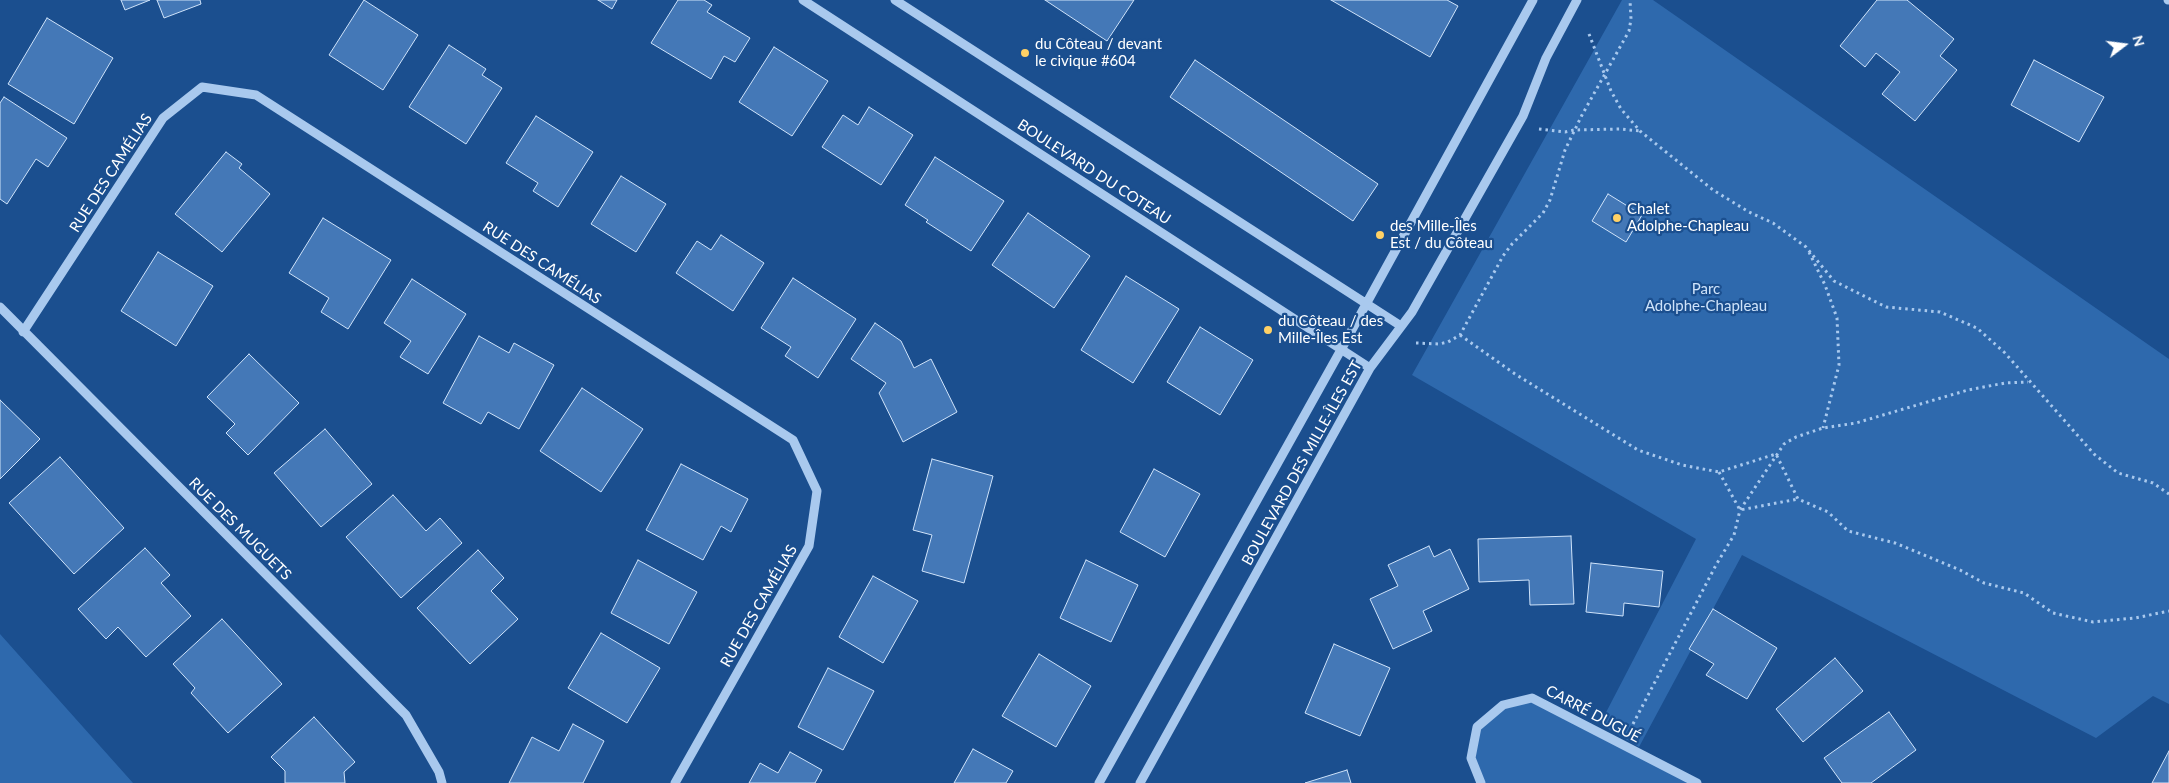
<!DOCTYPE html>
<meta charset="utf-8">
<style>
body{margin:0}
#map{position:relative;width:2169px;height:783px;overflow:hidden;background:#1b4f8f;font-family:Lato,sans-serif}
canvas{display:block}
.north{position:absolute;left:2099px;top:20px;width:50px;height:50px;-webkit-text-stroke:4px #1b4f8f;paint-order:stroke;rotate:75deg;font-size:14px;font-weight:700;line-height:20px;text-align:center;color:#fff}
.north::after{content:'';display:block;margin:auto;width:18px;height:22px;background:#fff;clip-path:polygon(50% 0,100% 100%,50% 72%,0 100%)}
</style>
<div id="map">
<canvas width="2169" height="783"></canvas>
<div class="north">N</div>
</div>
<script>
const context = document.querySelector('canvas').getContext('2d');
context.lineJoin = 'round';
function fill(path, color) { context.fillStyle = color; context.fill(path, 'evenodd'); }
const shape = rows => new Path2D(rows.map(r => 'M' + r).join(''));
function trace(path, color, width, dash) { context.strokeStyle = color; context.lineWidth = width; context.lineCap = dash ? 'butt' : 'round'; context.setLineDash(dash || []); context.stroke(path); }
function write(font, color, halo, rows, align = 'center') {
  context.font = font + ' Lato,sans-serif'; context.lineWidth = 4.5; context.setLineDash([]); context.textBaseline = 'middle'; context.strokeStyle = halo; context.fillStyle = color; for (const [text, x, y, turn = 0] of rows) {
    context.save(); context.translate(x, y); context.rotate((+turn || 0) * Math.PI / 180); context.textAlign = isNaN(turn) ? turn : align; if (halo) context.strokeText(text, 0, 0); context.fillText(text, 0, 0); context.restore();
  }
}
fill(shape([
 [1622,0,1653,0,2169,359,2169,704,2153,696,2096,738,1742,555,1639,747,1600,724,1696,539,1412,375],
 [0,634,133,783,0,783],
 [1532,698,1697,783,1481,783,1471,758,1477,727,1503,705]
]), '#2e69ad');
const building = shape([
 [121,0,150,0,125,10,121,0],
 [157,0,200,0,201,4,164,18,157,0],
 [364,0,418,35,383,90,329,55,364,0],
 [598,0,617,0,612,9,598,0],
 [678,0,704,0,712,5,707,12,750,38,735,62,724,56,711,79,651,43,678,0],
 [1045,0,1134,0,1107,41,1045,0],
 [1331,0,1447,0,1458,6,1430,57,1331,0],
 [1877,0,1907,0,1954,39,1940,56,1957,70,1915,121,1882,94,1900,72,1876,53,1865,67,1840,46,1877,0],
 [47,18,113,58,74,124,8,84,47,18],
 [449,45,486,69,482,75,502,88,466,144,409,107,449,45],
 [774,47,828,81,792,136,739,102,774,47],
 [1195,60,1378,184,1353,221,1170,97,1195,60],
 [2034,60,2104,97,2079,142,2011,105,2034,60],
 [4,97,67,138,48,167,36,159,7,204,0,199,0,103,4,97],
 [869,107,913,135,881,185,822,147,843,115,858,125,869,107],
 [536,116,593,152,558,207,533,191,538,183,506,163,536,116],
 [226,152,242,164,239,168,270,194,222,252,175,214,226,152],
 [935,157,1004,201,971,251,926,222,928,220,905,205,935,157],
 [621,176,666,204,636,252,591,224,621,176],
 [1608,194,1642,215,1626,242,1592,221,1608,194],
 [1028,213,1090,256,1054,308,992,265,1028,213],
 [323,218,391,260,348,329,321,312,329,298,289,273,323,218],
 [721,235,764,263,733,311,676,273,697,241,711,250,721,235],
 [158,252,213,286,176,346,121,311,158,252],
 [1126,276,1179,309,1133,383,1081,350,1126,276],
 [793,278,856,319,818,378,785,356,791,347,761,328,793,278],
 [412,279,466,314,428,374,400,357,411,341,384,323,412,279],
 [875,323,901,341,914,368,931,359,957,412,903,442,879,393,886,383,851,359,875,323],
 [1200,327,1253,360,1220,415,1167,382,1200,327],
 [479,336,509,353,514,343,554,365,519,429,488,412,481,424,443,403,479,336],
 [249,354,299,403,248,455,226,433,235,424,207,397,249,354],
 [582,388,643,429,601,492,540,451,582,388],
 [0,400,40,439,0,479,0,400],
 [325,429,372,484,321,527,274,473,325,429],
 [60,457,124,528,74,574,9,503,60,457],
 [932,459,993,476,964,583,922,571,932,535,913,530,932,459],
 [681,464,748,499,731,532,721,526,703,560,646,530,681,464],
 [1154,469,1200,494,1165,557,1120,532,1154,469],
 [393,495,426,531,440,518,462,543,401,598,346,537,393,495],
 [1571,536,1574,604,1530,605,1529,580,1479,582,1478,539,1571,536],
 [1429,546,1434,557,1450,549,1469,589,1423,611,1432,631,1393,649,1370,599,1398,586,1388,565,1429,546],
 [145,548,170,575,161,583,191,616,146,657,118,627,106,639,78,609,145,548],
 [478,550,504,578,491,591,518,619,470,664,417,608,478,550],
 [638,560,697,592,669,644,611,613,638,560],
 [1086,560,1138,585,1111,642,1060,618,1086,560],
 [1591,563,1663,571,1659,607,1624,603,1623,616,1586,612,1591,563],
 [873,576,918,601,883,663,839,637,873,576],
 [1713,609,1777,648,1747,699,1706,675,1714,664,1689,649,1713,609],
 [222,619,282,684,228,733,191,693,195,688,173,664,222,619],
 [601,633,660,668,627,723,568,688,601,633],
 [1334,644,1390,668,1360,736,1305,713,1334,644],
 [1039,654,1091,686,1056,747,1002,716,1039,654],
 [1835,658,1863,691,1803,742,1776,709,1835,658],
 [828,668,874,691,843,750,798,727,828,668],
 [1889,712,1916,750,1871,783,1842,783,1824,758,1889,712],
 [314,717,355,762,344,772,345,783,285,783,285,771,271,757,314,717],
 [573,724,604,741,583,783,509,783,532,737,559,751,573,724],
 [973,749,1013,771,1006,783,954,783,973,749],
 [2169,751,2169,783,2152,783,2169,751],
 [790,752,822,770,815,783,749,783,760,763,778,773,790,752],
 [1347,770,1351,783,1305,783,1347,770]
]);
fill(building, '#4478b7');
trace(building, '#cfe3fa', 1);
trace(shape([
 [1589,34,1611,91,1621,109,1640,131,1713,190,1749,212,1773,223,1806,247,1834,281,1886,307,1940,312,1977,328,2005,353,2094,454,2118,473,2153,483,2169,494],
 [1539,129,1565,132,1574,130,1621,129,1640,131],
 [1809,252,1825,285,1837,318,1839,365,1823,428],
 [1460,335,1515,374,1638,450,1682,465,1719,472,1776,454,1798,499,1828,512,1848,531,1895,543,1960,570,1984,583,2024,593,2053,613,2093,622,2135,618,2169,611],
 [1416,343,1439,344,1448,342,1460,335,1503,256,1512,244,1543,213,1550,200,1565,150,1582,115,1629,31,1631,19,1630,0],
 [1719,472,1740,510,1798,499],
 [1633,724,1716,565,1734,535,1740,510,1784,444,1796,437,1823,428,1856,423,1968,390,2005,383,2028,382]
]), '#a9c9ee', 3, [2.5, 4]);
trace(shape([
 [803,0,1370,368],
 [895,0,1401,326],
 [2168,0,2169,0],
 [0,307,406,715,439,772,442,783],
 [23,332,163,118,202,87,256,95,793,440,817,491,809,546,675,783],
 [1099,783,1342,348,1533,0],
 [1140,783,1370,368,1412,312,1523,116,1546,58,1577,0],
 [1481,783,1471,758,1477,727,1503,705,1532,698,1697,783]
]), '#a9c9ee', 9);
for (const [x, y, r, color] of [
 [1025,53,5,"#ffd166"],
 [1617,218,5,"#ffd166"],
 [1380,235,5,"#ffd166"],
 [1268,330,5,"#ffd166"]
]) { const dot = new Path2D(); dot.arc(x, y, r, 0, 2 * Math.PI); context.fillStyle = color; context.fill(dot); trace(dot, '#1b4f8f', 2); }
write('15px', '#fff', '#1b4f8f', [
 ["du Côteau / devant",1035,44],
 ["le civique #604",1035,61],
 ["Chalet",1627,209],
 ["Adolphe-Chapleau",1627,226],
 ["des Mille-Îles",1390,226],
 ["Est / du Côteau",1390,243],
 ["du Côteau / des",1278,321],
 ["Mille-Îles Est",1278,338]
], 'left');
write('15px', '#fff', '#1b4f8f', [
 ["BOULEVARD DU COTEAU",1094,172,33],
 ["RUE DES CAMÉLIAS",111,173,-57],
 ["RUE DES CAMÉLIAS",542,263,33],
 ["BOULEVARD DES MILLE-ÎLES EST",1302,463,-61],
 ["RUE DES MUGUETS",240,529,45],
 ["RUE DES CAMÉLIAS",759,606,-60],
 ["CARRÉ DUGUÉ",1593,714,28]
]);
write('15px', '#cfe3fa', '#1b4f8f', [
 ["Parc",1706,289],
 ["Adolphe-Chapleau",1706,306]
]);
</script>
